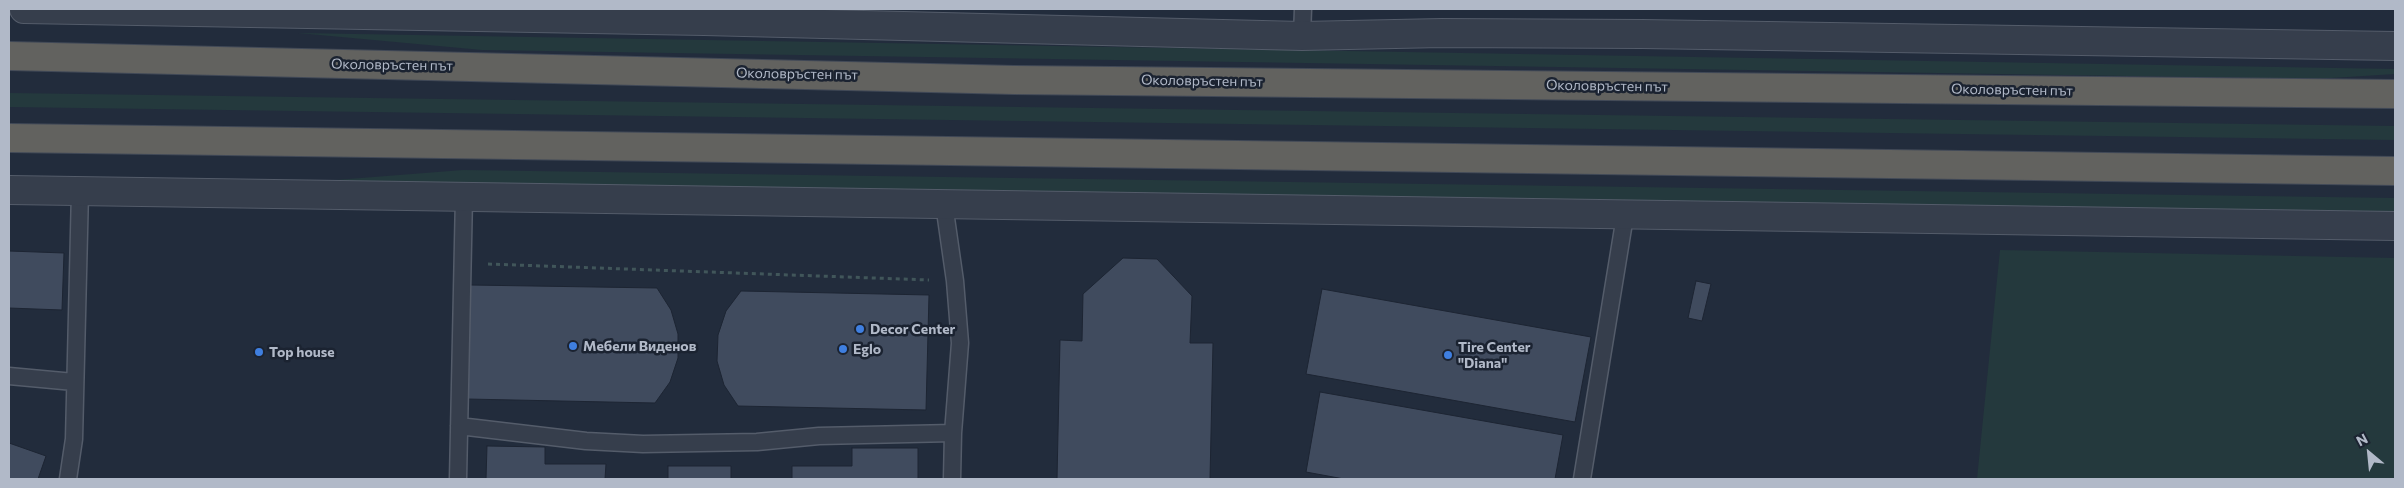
<!DOCTYPE html>
<meta charset="utf-8">
<style>
body{margin:0}
#map{position:relative;width:2404px;height:488px;overflow:hidden;background:#222c3c;font-family:Commissioner,sans-serif}
canvas{display:block}
.frame{position:absolute;inset:0;border:10px solid #b1b9c8;pointer-events:none}
.north{position:absolute;left:2344px;top:428px;width:50px;height:50px;-webkit-text-stroke:4px #1b2331;paint-order:stroke;rotate:332deg;font-size:14px;font-weight:700;line-height:20px;text-align:center;color:#b1b9c8}
.north::after{content:'';display:block;margin:auto;width:18px;height:22px;background:#b1b9c8;clip-path:polygon(50% 0,100% 100%,50% 72%,0 100%)}
</style>
<div id="map">
<canvas width="2404" height="488"></canvas>
<div class="frame"></div>
<div class="north">N</div>
</div>
<script>
const context = document.querySelector('canvas').getContext('2d');
context.lineJoin = 'round';
function fill(path, color) { context.fillStyle = color; context.fill(path, 'evenodd'); }
const shape = rows => new Path2D(rows.map(r => 'M' + r).join(''));
function trace(path, color, width, dash) { context.strokeStyle = color; context.lineWidth = width; context.lineCap = dash ? 'butt' : 'round'; context.setLineDash(dash || []); context.stroke(path); }
function write(font, color, halo, rows, align = 'center') {
  context.font = font + ' Commissioner,sans-serif'; context.lineWidth = 5; context.setLineDash([]); context.textBaseline = 'middle'; context.strokeStyle = halo; context.fillStyle = color; for (const [text, x, y, turn = 0] of rows) {
    context.save(); context.translate(x, y); context.rotate((+turn || 0) * Math.PI / 180); context.textAlign = isNaN(turn) ? turn : align; if (halo) context.strokeText(text, 0, 0); context.fillText(text, 0, 0); context.restore();
  }
}
fill(shape([
 [298,33,2395,69,2395,74,2316,79,482,50],
 [9,93,2395,126,2395,140,9,107],
 [463,170,2395,198,2395,215,310,182],
 [2000,250,2395,258,2395,479,1977,479]
]), '#24393d');
const building = shape([
 [9,251,64,253,62,310,9,308,9,251],
 [1123,258,1157,259,1192,296,1190,343,1213,343,1210,479,1057,479,1060,340,1082,341,1083,294,1123,258],
 [1696,281,1711,284,1702,321,1688,318,1696,281],
 [470,285,657,288,671,310,678,334,678,358,670,382,655,403,467,399,470,285],
 [1322,289,1591,337,1575,422,1306,374,1322,289],
 [741,291,929,295,926,410,738,406,724,385,717,361,718,335,726,311,741,291],
 [1320,392,1563,435,1555,479,1344,479,1306,472,1320,392],
 [9,443,46,456,38,479,9,479,9,443],
 [487,446,545,447,545,464,606,464,605,479,486,479,487,446],
 [852,448,918,448,918,479,792,479,792,466,852,466,852,448],
 [668,466,731,466,731,479,668,479,668,466]
]);
fill(building, '#404b5e');
trace(building, '#1d2533', 1);
const service = shape([
 [1302,36,1303,9],
 [944,204,955,281,960,343,953,433,952,479],
 [9,376,74,382],
 [459,426,586,441,643,444,757,442,819,436,953,433],
 [68,479,74,439,80,191],
 [458,479,464,196],
 [1582,479,1625,216]
]);
const minor = shape([
 [24,9,704,21,1302,36,1442,33,1642,34,2395,46],
 [9,190,2395,226]
]);
const trunk = shape([
 [9,56,1014,80,2395,94],
 [9,138,2395,171]
]);
trace(service, '#545c6a', 19);
trace(minor, '#545c6a', 30);
trace(trunk, '#414957', 30);
trace(shape([
 [488,264,929,280]
]), '#41565a', 3, [4, 4]);
trace(service, '#363e4c', 16);
trace(minor, '#363e4c', 28);
trace(trunk, '#62625f', 28);
for (const [x, y, r, color] of [
 [860,329,5,"#3f7fe0"],
 [573,346,5,"#3f7fe0"],
 [843,349,5,"#3f7fe0"],
 [259,352,5,"#3f7fe0"],
 [1448,355,5,"#3f7fe0"]
]) { const dot = new Path2D(); dot.arc(x, y, r, 0, 2 * Math.PI); context.fillStyle = color; context.fill(dot); trace(dot, '#1b2331', 2); }
write('14px', '#b1b9c8', '#1b2331', [
 ["Околовръстен път",392,65,1],
 ["Околовръстен път",797,74,1],
 ["Околовръстен път",1202,81,1],
 ["Околовръстен път",1607,86,1],
 ["Околовръстен път",2012,90,1]
]);
write('bold 14px', '#b1b9c8', '#1b2331', [
 ["Decor Center",870,329],
 ["Мебели Виденов",583,346],
 ["Tire Center",1458,347],
 ["\"Diana\"",1458,363],
 ["Eglo",853,349],
 ["Top house",269,352]
], 'left');
</script>
